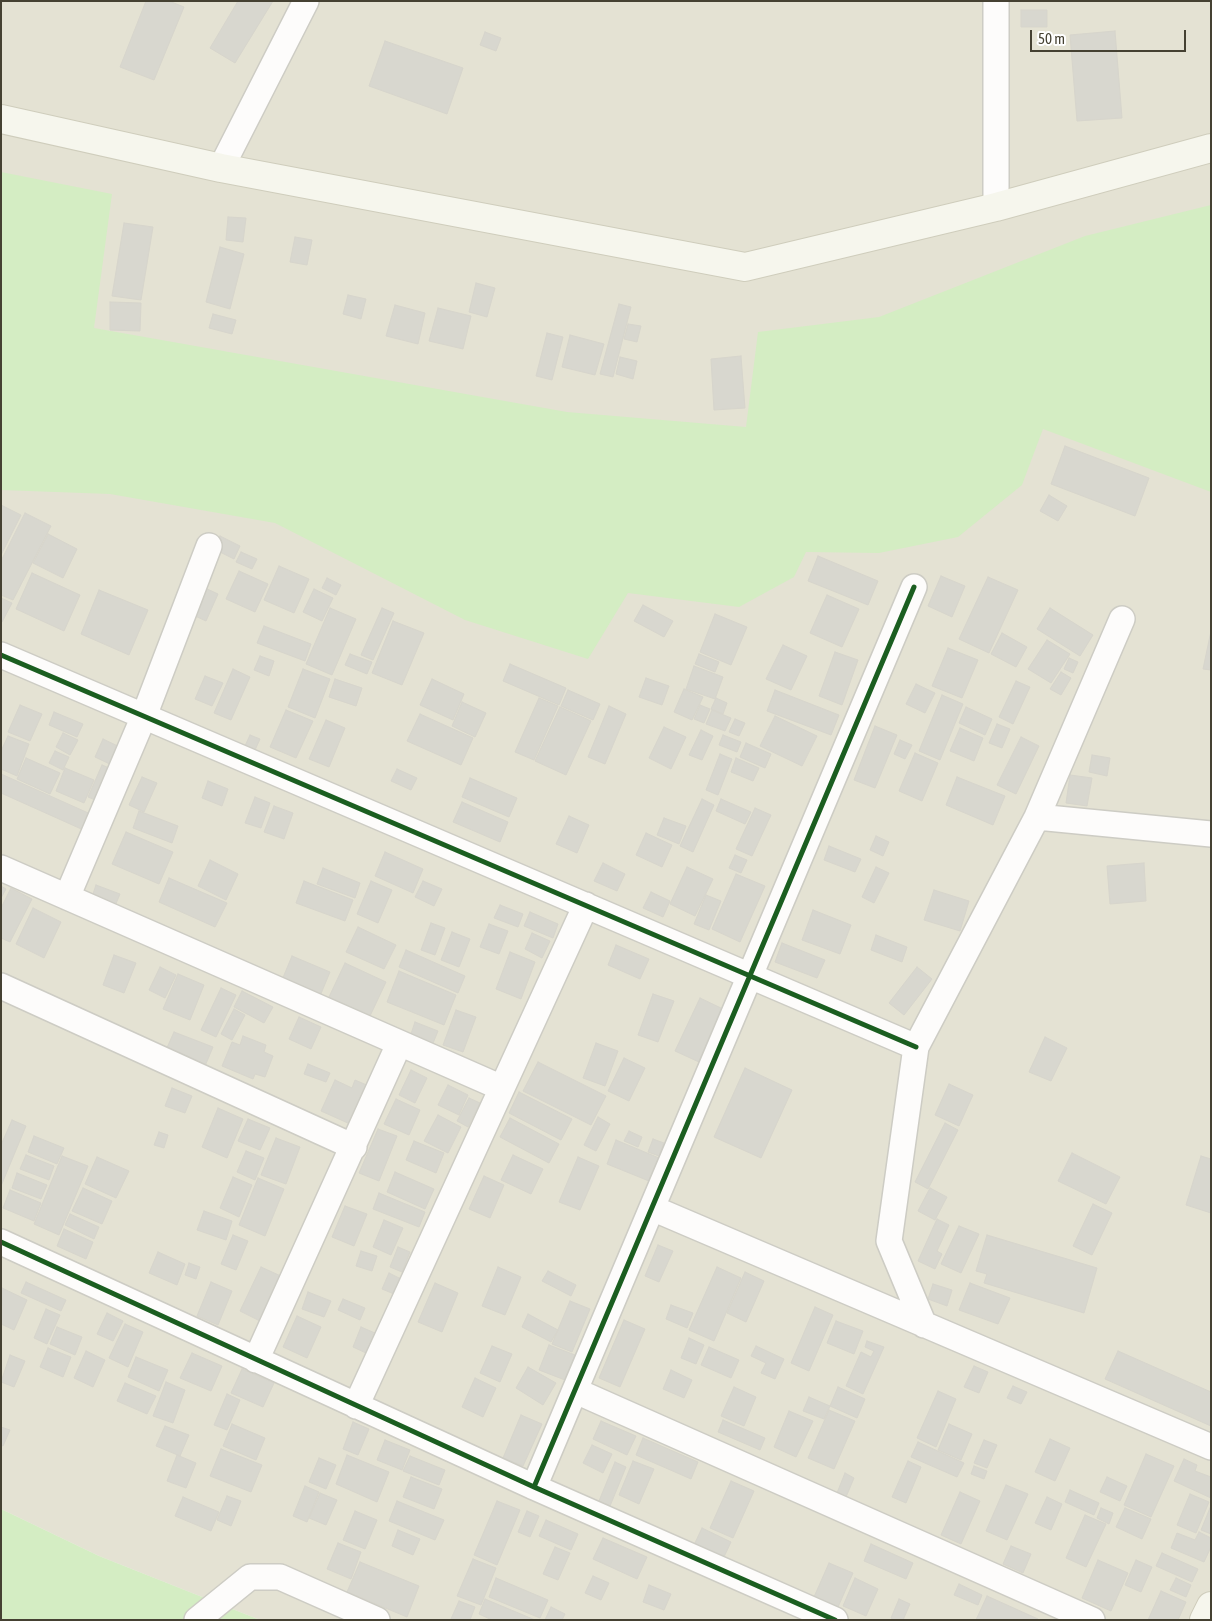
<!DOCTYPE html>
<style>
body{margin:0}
#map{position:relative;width:1212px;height:1621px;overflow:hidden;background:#efeee6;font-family:"Asap Condensed",sans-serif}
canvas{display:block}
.frame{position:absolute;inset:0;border:2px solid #454132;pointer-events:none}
.scale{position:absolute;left:1030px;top:30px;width:156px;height:22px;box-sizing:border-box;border:2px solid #454132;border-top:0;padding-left:6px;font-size:15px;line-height:18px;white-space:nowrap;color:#454132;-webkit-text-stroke:4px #fff;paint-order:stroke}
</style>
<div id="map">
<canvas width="1212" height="1621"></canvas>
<div class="frame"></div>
<div class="scale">50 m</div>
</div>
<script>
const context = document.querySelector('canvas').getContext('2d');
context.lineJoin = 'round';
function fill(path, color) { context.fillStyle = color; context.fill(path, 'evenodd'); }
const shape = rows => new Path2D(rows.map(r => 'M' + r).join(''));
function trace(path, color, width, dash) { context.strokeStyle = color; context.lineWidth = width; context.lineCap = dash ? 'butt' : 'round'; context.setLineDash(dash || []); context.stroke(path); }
fill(shape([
 [1,1,1211,1,1211,1620,260,1620,99,1556,1,1509]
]), '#e4e2d3');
fill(shape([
 [1,172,112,194,94,328,567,412,746,427,758,332,879,317,1085,236,1211,205,1211,492,1043,429,1022,485,958,537,879,553,806,552,794,577,739,607,628,593,588,659,465,620,275,523,110,494,1,490],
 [1,1509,99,1556,260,1620,1,1620]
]), '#d4edc3');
const building = shape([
 [146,1,169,1,184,7,154,80,120,67,146,1],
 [238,1,273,1,235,63,210,48,238,1],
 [1021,10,1047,10,1047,27,1021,27,1021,10],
 [1115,31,1122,118,1077,121,1070,35,1115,31],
 [485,32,501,38,496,51,480,45,485,32],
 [385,41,463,68,447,114,369,86,385,41],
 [228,217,246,218,243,242,226,240,228,217],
 [124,223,153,227,141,300,112,296,124,223],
 [295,237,312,240,307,265,290,262,295,237],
 [220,247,244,254,230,309,206,302,220,247],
 [476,283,495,288,487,317,469,312,476,283],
 [348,295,366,299,361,319,343,314,348,295],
 [110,302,141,303,140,331,110,330,110,302],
 [619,304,631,307,613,377,600,374,619,304],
 [395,305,425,313,418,344,386,336,395,305],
 [438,308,471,316,463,349,429,341,438,308],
 [213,314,236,320,232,334,209,328,213,314],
 [628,324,641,326,637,342,624,339,628,324],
 [547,333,563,337,552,380,536,376,547,333],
 [570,335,604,344,595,375,562,367,570,335],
 [741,356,745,408,714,410,711,359,741,356],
 [620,357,637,361,633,379,616,374,620,357],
 [1065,446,1149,478,1135,516,1051,484,1065,446],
 [1049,495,1067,506,1058,521,1040,511,1049,495],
 [1,505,21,515,1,555,1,505],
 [25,513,51,526,13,600,1,595,1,561,25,513],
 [48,534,77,549,63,578,33,563,48,534],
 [220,536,240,546,234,559,214,549,220,536],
 [241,552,257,559,252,569,236,562,241,552],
 [818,556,878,581,868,605,808,581,818,556],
 [279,566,309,579,294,613,264,600,279,566],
 [239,571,268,584,255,612,226,599,239,571],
 [32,573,80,595,64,631,16,609,32,573],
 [941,576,965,586,952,617,928,606,941,576],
 [988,577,1018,590,989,653,959,639,988,577],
 [327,578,341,585,336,595,322,588,327,578],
 [205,588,218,594,206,621,193,615,205,588],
 [314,589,333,598,322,621,303,612,314,589],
 [99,590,148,610,129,655,81,634,99,590],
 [827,595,859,609,842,647,810,633,827,595],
 [1,598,12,603,2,622,1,622,1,598],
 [643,605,673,621,664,637,634,621,643,605],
 [330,608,356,619,332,675,306,664,330,608],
 [382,608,394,613,373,660,361,655,382,608],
 [1050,608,1093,635,1080,656,1037,629,1050,608],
 [715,614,747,627,731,665,700,652,715,614],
 [393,621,424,633,402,685,372,673,393,621],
 [264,626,311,644,305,661,257,643,264,626],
 [1211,631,1211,670,1203,669,1211,631],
 [1002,633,1027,647,1016,667,991,654,1002,633],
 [1047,640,1070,654,1051,683,1028,669,1047,640],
 [783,645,807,656,791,690,766,679,783,645],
 [948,648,978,660,962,698,932,686,948,648],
 [835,652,858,660,842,705,819,696,835,652],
 [350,654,372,662,367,674,345,665,350,654],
 [699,654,719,662,715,672,695,664,699,654],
 [260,656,274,661,269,676,254,670,260,656],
 [1069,658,1078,662,1073,673,1064,669,1069,658],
 [510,664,566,688,559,705,503,681,510,664],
 [694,666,723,677,715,699,686,689,694,666],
 [233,669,250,677,231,720,214,713,233,669],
 [303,669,330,679,315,718,288,707,303,669],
 [1061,672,1071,678,1061,695,1050,689,1061,672],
 [205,676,223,683,212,706,195,699,205,676],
 [646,678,669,686,662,705,639,697,646,678],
 [335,679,362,688,356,706,329,697,335,679],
 [432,679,464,694,453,720,420,705,432,679],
 [1016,681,1030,687,1013,724,999,717,1016,681],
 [916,684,935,693,925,713,906,704,916,684],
 [684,689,703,697,692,720,674,712,684,689],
 [568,690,600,704,593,720,561,706,568,690],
 [775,690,839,715,831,735,767,711,775,690],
 [942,695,963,704,940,760,919,751,942,695],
 [539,698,558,706,534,760,515,752,539,698],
 [716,698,727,703,723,714,711,709,716,698],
 [462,702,486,713,475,737,452,726,462,702],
 [20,705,42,714,30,741,8,732,20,705],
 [700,705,710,709,704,723,694,719,700,705],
 [609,706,626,714,605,764,588,757,609,706],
 [560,707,591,721,566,775,535,761,560,707],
 [966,707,992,719,985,735,959,723,966,707],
 [286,710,313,721,296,758,270,747,286,710],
 [712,710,731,718,725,731,706,724,712,710],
 [54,712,83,724,77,737,49,725,54,712],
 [420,714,473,738,461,765,407,741,420,714],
 [775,716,817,736,802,766,760,746,775,716],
 [735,719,745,723,739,736,729,732,735,719],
 [326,720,345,728,329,767,309,759,326,720],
 [997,724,1010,729,1002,748,989,743,997,724],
 [875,726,897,735,875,788,854,780,875,726],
 [664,727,686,737,671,769,649,758,664,727],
 [960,728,983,738,974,761,950,751,960,728],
 [701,730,713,736,702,760,689,755,701,730],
 [63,733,78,740,70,755,56,747,63,733],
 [250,735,260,739,255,750,245,746,250,735],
 [723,735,741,742,737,752,719,745,723,735],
 [8,736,29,744,17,776,1,769,1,751,8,736],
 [1021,737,1039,746,1016,794,997,785,1021,737],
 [103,739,124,749,116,767,95,757,103,739],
 [900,740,912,745,905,759,894,754,900,740],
 [746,743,771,754,765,768,740,757,746,743],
 [55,751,69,757,63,770,49,763,55,751],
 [915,753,938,763,922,801,899,791,915,753],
 [720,754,732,759,718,795,706,790,720,754],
 [1092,755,1110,758,1107,776,1089,772,1092,755],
 [26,758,60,773,50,794,17,779,26,758],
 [736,758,759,768,753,781,731,772,736,758],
 [102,765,114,770,100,802,88,797,102,765],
 [65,768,94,780,84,803,56,791,65,768],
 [397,769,417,778,411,790,391,781,397,769],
 [1,774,95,816,88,832,1,793,1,774],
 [1070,775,1092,778,1087,806,1066,803,1070,775],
 [142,777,157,783,144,812,129,805,142,777],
 [957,777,1005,796,993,825,946,805,957,777],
 [470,778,517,798,509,817,462,797,470,778],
 [208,781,228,789,222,806,202,798,208,781],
 [255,797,270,803,261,828,245,823,255,797],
 [702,799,714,805,693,852,680,846,702,799],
 [721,799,751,812,745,824,716,811,721,799],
 [462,802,508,822,500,842,453,822,462,802],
 [274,806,293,813,284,839,264,832,274,806],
 [755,808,771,815,752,856,736,849,755,808],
 [139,811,178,826,172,843,133,828,139,811],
 [569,816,589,825,577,853,556,844,569,816],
 [664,818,686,826,679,844,657,835,664,818],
 [126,832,173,852,159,884,112,864,126,832],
 [646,833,672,845,662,867,636,855,646,833],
 [876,836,889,842,883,856,870,850,876,836],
 [829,846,861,859,855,872,824,860,829,846],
 [385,852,423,869,413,893,375,876,385,852],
 [735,855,747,860,741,873,729,868,735,855],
 [210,860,238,874,226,900,198,886,210,860],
 [603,863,625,874,617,891,594,881,603,863],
 [1144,863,1146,901,1110,904,1107,866,1144,863],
 [687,867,713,879,695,916,670,904,687,867],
 [876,867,889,873,874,903,862,897,876,867],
 [323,868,360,883,355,898,317,884,323,868],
 [736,874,765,886,740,942,712,929,736,874],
 [169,878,227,903,215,927,159,902,169,878],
 [304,881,353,900,345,921,296,903,304,881],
 [371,881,392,890,378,923,357,914,371,881],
 [423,881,442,889,434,906,415,897,423,881],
 [96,885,120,894,115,906,92,897,96,885],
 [1,886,6,889,1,898,1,886],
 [11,888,32,899,10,942,1,938,1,908,11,888],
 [934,890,969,901,960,931,924,920,934,890],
 [651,892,670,901,663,917,643,908,651,892],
 [706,895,721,901,709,930,694,924,706,895],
 [500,905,523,914,518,927,494,918,500,905],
 [33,908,61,922,44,958,16,944,33,908],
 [813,910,851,925,840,954,802,940,813,910],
 [530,912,558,924,553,938,524,926,530,912],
 [431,923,445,928,435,955,421,950,431,923],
 [489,924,508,931,499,954,480,947,489,924],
 [358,927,396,945,384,969,346,952,358,927],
 [452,932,470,939,459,967,441,960,452,932],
 [532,933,550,941,542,958,525,949,532,933],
 [876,935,907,947,902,962,871,950,876,935],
 [782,943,825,960,817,978,775,962,782,943],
 [616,945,649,959,640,979,608,965,616,945],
 [406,950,465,976,458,993,399,967,406,950],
 [510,952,535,962,521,999,496,989,510,952],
 [114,955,136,963,124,993,103,985,114,955],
 [292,956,330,972,320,996,282,980,292,956],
 [345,963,386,982,370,1016,329,997,345,963],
 [160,967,176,975,165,998,149,990,160,967],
 [917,967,932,979,904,1015,889,1003,917,967],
 [399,971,456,995,444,1025,387,1002,399,971],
 [178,974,204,985,190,1020,163,1009,178,974],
 [221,988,236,995,216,1037,201,1030,221,988],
 [242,991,273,1007,264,1023,234,1007,242,991],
 [653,994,674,1001,658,1042,638,1035,653,994],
 [700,998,723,1009,699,1062,675,1051,700,998],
 [234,1009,245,1015,232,1040,221,1034,234,1009],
 [456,1010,476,1017,463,1052,443,1045,456,1010],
 [299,1017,321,1027,311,1049,289,1039,299,1017],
 [415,1022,438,1031,431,1048,409,1040,415,1022],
 [174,1032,213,1047,205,1066,166,1050,174,1032],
 [243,1036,266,1045,264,1052,273,1056,265,1077,255,1074,253,1079,222,1066,232,1042,240,1045,243,1036],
 [1045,1037,1067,1048,1051,1081,1029,1072,1045,1037],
 [596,1043,618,1051,605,1086,583,1078,596,1043],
 [624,1058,645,1068,629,1101,608,1091,624,1058],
 [538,1062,606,1096,591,1125,523,1091,538,1062],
 [308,1064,330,1073,326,1082,304,1074,308,1064],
 [745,1068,792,1090,761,1158,714,1137,745,1068],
 [411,1070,427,1078,415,1103,399,1095,411,1070],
 [335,1080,352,1088,355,1080,376,1089,359,1128,321,1111,335,1080],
 [949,1084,973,1095,959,1126,935,1115,949,1084],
 [448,1085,468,1095,459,1115,438,1105,448,1085],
 [172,1088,192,1096,185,1113,165,1106,172,1088],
 [519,1092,572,1119,561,1140,509,1113,519,1092],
 [469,1098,480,1103,468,1127,457,1121,469,1098],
 [396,1099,420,1110,409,1135,384,1124,396,1099],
 [218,1108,243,1119,227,1158,202,1147,218,1108],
 [438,1115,461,1127,448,1153,424,1141,438,1115],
 [598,1117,610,1124,596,1151,584,1145,598,1117],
 [510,1118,559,1144,549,1163,500,1137,510,1118],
 [248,1119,270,1128,260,1150,238,1141,248,1119],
 [12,1120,26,1126,1,1186,1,1145,12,1120],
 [945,1123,958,1130,928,1189,915,1182,945,1123],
 [378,1129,397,1136,379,1181,359,1173,378,1129],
 [629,1131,642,1137,638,1147,624,1141,629,1131],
 [159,1132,168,1135,164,1148,154,1145,159,1132],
 [34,1136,64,1148,57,1164,28,1152,34,1136],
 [276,1138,300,1147,286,1184,261,1175,276,1138],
 [653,1139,664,1143,659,1156,648,1152,653,1139],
 [616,1140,659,1158,649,1181,607,1164,616,1140],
 [414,1141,444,1153,436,1173,406,1160,414,1141],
 [246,1151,264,1158,255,1180,237,1172,246,1151],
 [1072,1153,1120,1177,1106,1204,1058,1181,1072,1153],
 [26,1155,54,1166,49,1180,20,1169,26,1155],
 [513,1155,543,1169,531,1194,501,1180,513,1155],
 [62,1156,88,1166,59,1235,34,1224,62,1156],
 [1201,1156,1211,1159,1211,1213,1186,1205,1201,1156],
 [97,1157,129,1171,116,1198,85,1184,97,1157],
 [578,1157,599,1166,580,1210,559,1202,578,1157],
 [395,1172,434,1189,425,1209,387,1192,395,1172],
 [17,1173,47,1185,41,1199,12,1188,17,1173],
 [484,1176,504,1185,490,1218,469,1209,484,1176],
 [233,1177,252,1185,239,1217,220,1208,233,1177],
 [258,1178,284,1189,265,1236,239,1225,258,1178],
 [83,1188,112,1201,102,1224,72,1211,83,1188],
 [930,1188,947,1197,935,1220,918,1211,930,1188],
 [10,1190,41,1203,34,1221,3,1208,10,1190],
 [379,1193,425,1212,419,1227,373,1209,379,1193],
 [1093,1204,1112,1213,1092,1255,1073,1246,1093,1204],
 [345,1206,367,1214,354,1246,332,1237,345,1206],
 [204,1211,232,1221,226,1240,197,1230,204,1211],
 [70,1214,99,1227,94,1239,65,1225,70,1214],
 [937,1219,949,1225,937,1251,942,1254,935,1269,918,1261,937,1219],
 [384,1220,403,1228,391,1255,373,1247,384,1220],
 [959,1226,979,1234,961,1273,941,1264,959,1226],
 [64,1229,93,1242,86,1259,57,1246,64,1229],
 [233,1235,248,1241,236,1270,221,1264,233,1235],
 [987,1235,1097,1268,1084,1313,984,1283,987,1274,976,1271,987,1235],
 [658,1245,673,1251,659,1282,645,1276,658,1245],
 [398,1247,410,1252,402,1272,390,1267,398,1247],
 [361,1251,377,1256,372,1271,356,1266,361,1251],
 [158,1252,185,1264,177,1285,149,1273,158,1252],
 [189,1263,200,1267,196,1279,185,1275,189,1263],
 [261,1267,283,1277,262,1322,240,1311,261,1267],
 [498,1267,521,1277,505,1315,482,1306,498,1267],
 [717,1267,741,1278,714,1341,689,1330,717,1267],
 [548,1271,576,1285,571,1296,542,1281,548,1271],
 [745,1272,764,1281,746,1322,727,1313,745,1272],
 [389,1273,401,1279,394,1294,382,1289,389,1273],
 [26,1282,66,1300,61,1311,21,1293,26,1282],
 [211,1282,232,1291,218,1325,197,1316,211,1282],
 [435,1283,458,1293,442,1332,418,1322,435,1283],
 [970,1283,1010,1298,998,1324,959,1310,970,1283],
 [933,1284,952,1290,947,1306,928,1299,933,1284],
 [2,1288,27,1300,14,1330,1,1324,2,1288],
 [308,1292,331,1301,324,1317,302,1309,308,1292],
 [343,1299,365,1308,360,1320,338,1310,343,1299],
 [570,1301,590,1309,572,1352,552,1344,570,1301],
 [671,1305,693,1313,687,1328,666,1319,671,1305],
 [815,1307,833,1315,809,1371,791,1363,815,1307],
 [46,1309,60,1315,47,1344,34,1338,46,1309],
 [107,1313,123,1321,113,1341,97,1334,107,1313],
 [528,1314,558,1330,551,1342,522,1327,528,1314],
 [297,1316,321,1327,307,1358,283,1347,297,1316],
 [624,1320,645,1329,620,1387,599,1378,624,1320],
 [836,1321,863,1331,854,1354,827,1343,836,1321],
 [125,1324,143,1332,128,1367,109,1358,125,1324],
 [57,1327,82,1337,75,1355,50,1344,57,1327],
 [361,1327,375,1333,366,1353,353,1347,361,1327],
 [689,1338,704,1345,696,1364,681,1358,689,1338],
 [867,1341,884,1347,863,1394,846,1386,861,1352,871,1357,874,1351,865,1347,867,1341],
 [549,1345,575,1355,565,1380,539,1370,549,1345],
 [492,1346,512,1354,500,1382,480,1373,492,1346],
 [756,1346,784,1359,775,1379,761,1373,766,1363,751,1356,756,1346],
 [709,1347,739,1360,731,1378,701,1365,709,1347],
 [48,1348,71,1357,63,1377,40,1367,48,1348],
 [86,1351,105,1360,93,1387,74,1378,86,1351],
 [1118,1351,1211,1392,1211,1426,1105,1379,1118,1351],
 [192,1353,222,1366,211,1391,180,1378,192,1353],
 [10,1355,25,1361,14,1387,1,1382,10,1355],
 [136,1357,168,1370,159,1391,128,1377,136,1357],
 [974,1366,988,1372,979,1393,964,1387,974,1366],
 [528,1367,556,1383,543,1405,516,1388,528,1367],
 [242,1369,274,1383,263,1407,231,1393,242,1369],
 [671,1370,692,1380,684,1398,663,1389,671,1370],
 [475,1378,496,1388,483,1417,462,1407,475,1378],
 [166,1382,185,1390,173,1423,153,1416,166,1382],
 [125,1383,156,1396,147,1414,117,1401,125,1383],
 [1013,1386,1027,1392,1021,1404,1007,1398,1013,1386],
 [734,1387,756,1397,744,1426,721,1416,734,1387],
 [838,1387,865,1399,857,1418,830,1406,838,1387],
 [938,1391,956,1399,936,1447,917,1438,938,1391],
 [227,1394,240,1400,227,1430,214,1425,227,1394],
 [809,1397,830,1406,824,1419,803,1411,809,1397],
 [829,1410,855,1421,834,1469,808,1458,829,1410],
 [789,1411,813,1421,796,1457,774,1447,789,1411],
 [521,1415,542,1424,523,1466,503,1458,521,1415],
 [723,1420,765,1438,760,1450,718,1432,723,1420],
 [601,1421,636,1436,627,1455,593,1439,601,1421],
 [353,1422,369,1429,358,1455,343,1449,353,1422],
 [232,1424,265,1438,256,1460,223,1446,232,1424],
 [949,1424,972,1434,961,1460,938,1450,949,1424],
 [165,1426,189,1435,180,1456,156,1446,165,1426],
 [1,1427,10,1430,3,1446,1,1445,1,1427],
 [643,1438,698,1462,691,1479,636,1455,643,1438],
 [1050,1439,1070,1448,1055,1481,1035,1472,1050,1439],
 [385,1440,410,1450,402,1470,377,1460,385,1440],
 [984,1440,997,1445,987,1468,974,1463,984,1440],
 [918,1442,964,1463,957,1477,911,1457,918,1442],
 [592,1445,612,1454,603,1473,583,1463,592,1445],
 [221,1449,262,1465,251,1492,210,1476,221,1449],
 [1146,1454,1174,1466,1151,1517,1124,1505,1146,1454],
 [177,1455,196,1463,186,1488,167,1481,177,1455],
 [347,1455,389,1472,377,1502,336,1484,347,1455],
 [410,1456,445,1470,439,1485,403,1471,410,1456],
 [319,1458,336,1465,326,1489,309,1482,319,1458],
 [1184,1459,1197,1465,1195,1471,1211,1477,1211,1498,1174,1481,1184,1459],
 [633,1461,654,1469,639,1504,619,1495,633,1461],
 [908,1461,921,1467,906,1503,892,1497,908,1461],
 [615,1462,626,1467,610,1506,599,1501,615,1462],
 [974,1466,987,1471,984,1479,971,1474,974,1466],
 [845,1473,854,1478,846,1497,837,1493,845,1473],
 [411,1477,442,1489,434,1509,403,1497,411,1477],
 [1107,1477,1127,1486,1120,1501,1100,1492,1107,1477],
 [731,1481,754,1491,733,1538,710,1528,731,1481],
 [1006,1485,1028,1494,1007,1540,986,1531,1006,1485],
 [305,1486,319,1492,307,1522,293,1516,305,1486],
 [1070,1490,1099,1503,1094,1515,1065,1502,1070,1490],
 [960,1492,980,1501,961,1544,941,1535,960,1492],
 [320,1493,337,1500,326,1525,309,1518,320,1493],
 [1190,1494,1209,1502,1196,1533,1177,1525,1190,1494],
 [227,1496,241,1501,231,1526,217,1520,227,1496],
 [183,1497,219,1512,211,1531,175,1516,183,1497],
 [1047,1497,1062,1504,1051,1530,1035,1523,1047,1497],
 [397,1501,444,1520,435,1540,389,1521,397,1501],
 [497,1501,520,1510,497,1565,474,1555,497,1501],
 [1101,1508,1113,1513,1109,1524,1097,1518,1101,1508],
 [1125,1508,1151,1519,1142,1539,1116,1527,1125,1508],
 [1210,1508,1211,1508,1211,1534,1201,1530,1210,1508],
 [355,1511,377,1520,365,1549,343,1540,355,1511],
 [527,1511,539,1516,530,1537,518,1532,527,1511],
 [1085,1515,1106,1524,1086,1567,1066,1558,1085,1515],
 [546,1520,578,1534,571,1550,539,1536,546,1520],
 [702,1528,731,1542,723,1559,694,1545,702,1528],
 [398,1530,420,1539,413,1555,392,1546,398,1530],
 [1199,1532,1211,1538,1211,1547,1204,1562,1171,1548,1177,1533,1195,1540,1199,1532],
 [603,1538,647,1557,637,1579,593,1559,603,1538],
 [338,1543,361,1552,351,1579,327,1569,338,1543],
 [871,1544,913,1563,906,1579,864,1561,871,1544],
 [1011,1546,1031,1554,1023,1573,1003,1564,1011,1546],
 [555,1547,570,1553,558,1580,543,1574,555,1547],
 [1162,1553,1198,1569,1192,1582,1156,1566,1162,1553],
 [473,1559,496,1568,481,1605,457,1596,473,1559],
 [1098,1560,1128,1573,1111,1611,1082,1598,1098,1560],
 [1136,1560,1152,1567,1141,1592,1125,1585,1136,1560],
 [360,1562,419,1586,407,1617,347,1592,360,1562],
 [829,1563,853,1573,838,1607,814,1597,829,1563],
 [593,1576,609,1583,601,1600,585,1593,593,1576],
 [496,1578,548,1600,540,1618,489,1597,496,1578],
 [855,1578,878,1589,866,1616,843,1606,855,1578],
 [1176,1578,1191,1585,1186,1597,1170,1590,1176,1578],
 [959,1584,982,1595,978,1605,954,1595,959,1584],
 [649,1585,671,1594,664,1610,643,1602,649,1585],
 [1161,1591,1186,1602,1178,1620,1148,1620,1161,1591],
 [987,1596,1038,1619,1038,1620,976,1620,987,1596],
 [485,1599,535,1620,492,1620,479,1614,485,1599],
 [899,1599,910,1604,903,1620,894,1620,891,1618,899,1599],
 [459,1601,475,1607,470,1620,451,1619,459,1601],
 [551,1607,565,1614,562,1620,545,1620,551,1607]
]);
fill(building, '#d8d7cf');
trace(building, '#d7d5cc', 1);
const minor = shape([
 [221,168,306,1],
 [996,207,996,1],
 [1,655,916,1047],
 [1037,817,1122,619],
 [1,868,502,1088],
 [67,897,144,716,209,546],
 [1,986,354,1147],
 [652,1208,1211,1447],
 [1,1242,534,1487,835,1620],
 [924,1325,889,1241,916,1047,1037,817,1211,834],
 [256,1360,399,1044],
 [576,1391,1092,1620],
 [356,1406,586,905],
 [534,1487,914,587],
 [197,1620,250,1577,280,1577,377,1620]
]);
const secondary = shape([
 [1,119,221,168,745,267,996,207,1211,148],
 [1204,1620,1211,1606]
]);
trace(minor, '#cdccc4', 28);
trace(secondary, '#cfcdbc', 30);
trace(minor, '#fdfcfb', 25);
trace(secondary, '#f6f6ed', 28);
trace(shape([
 [1,655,916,1047],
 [1,1242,534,1487,835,1620],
 [534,1487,914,587]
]), '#1b5e20', 5);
</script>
